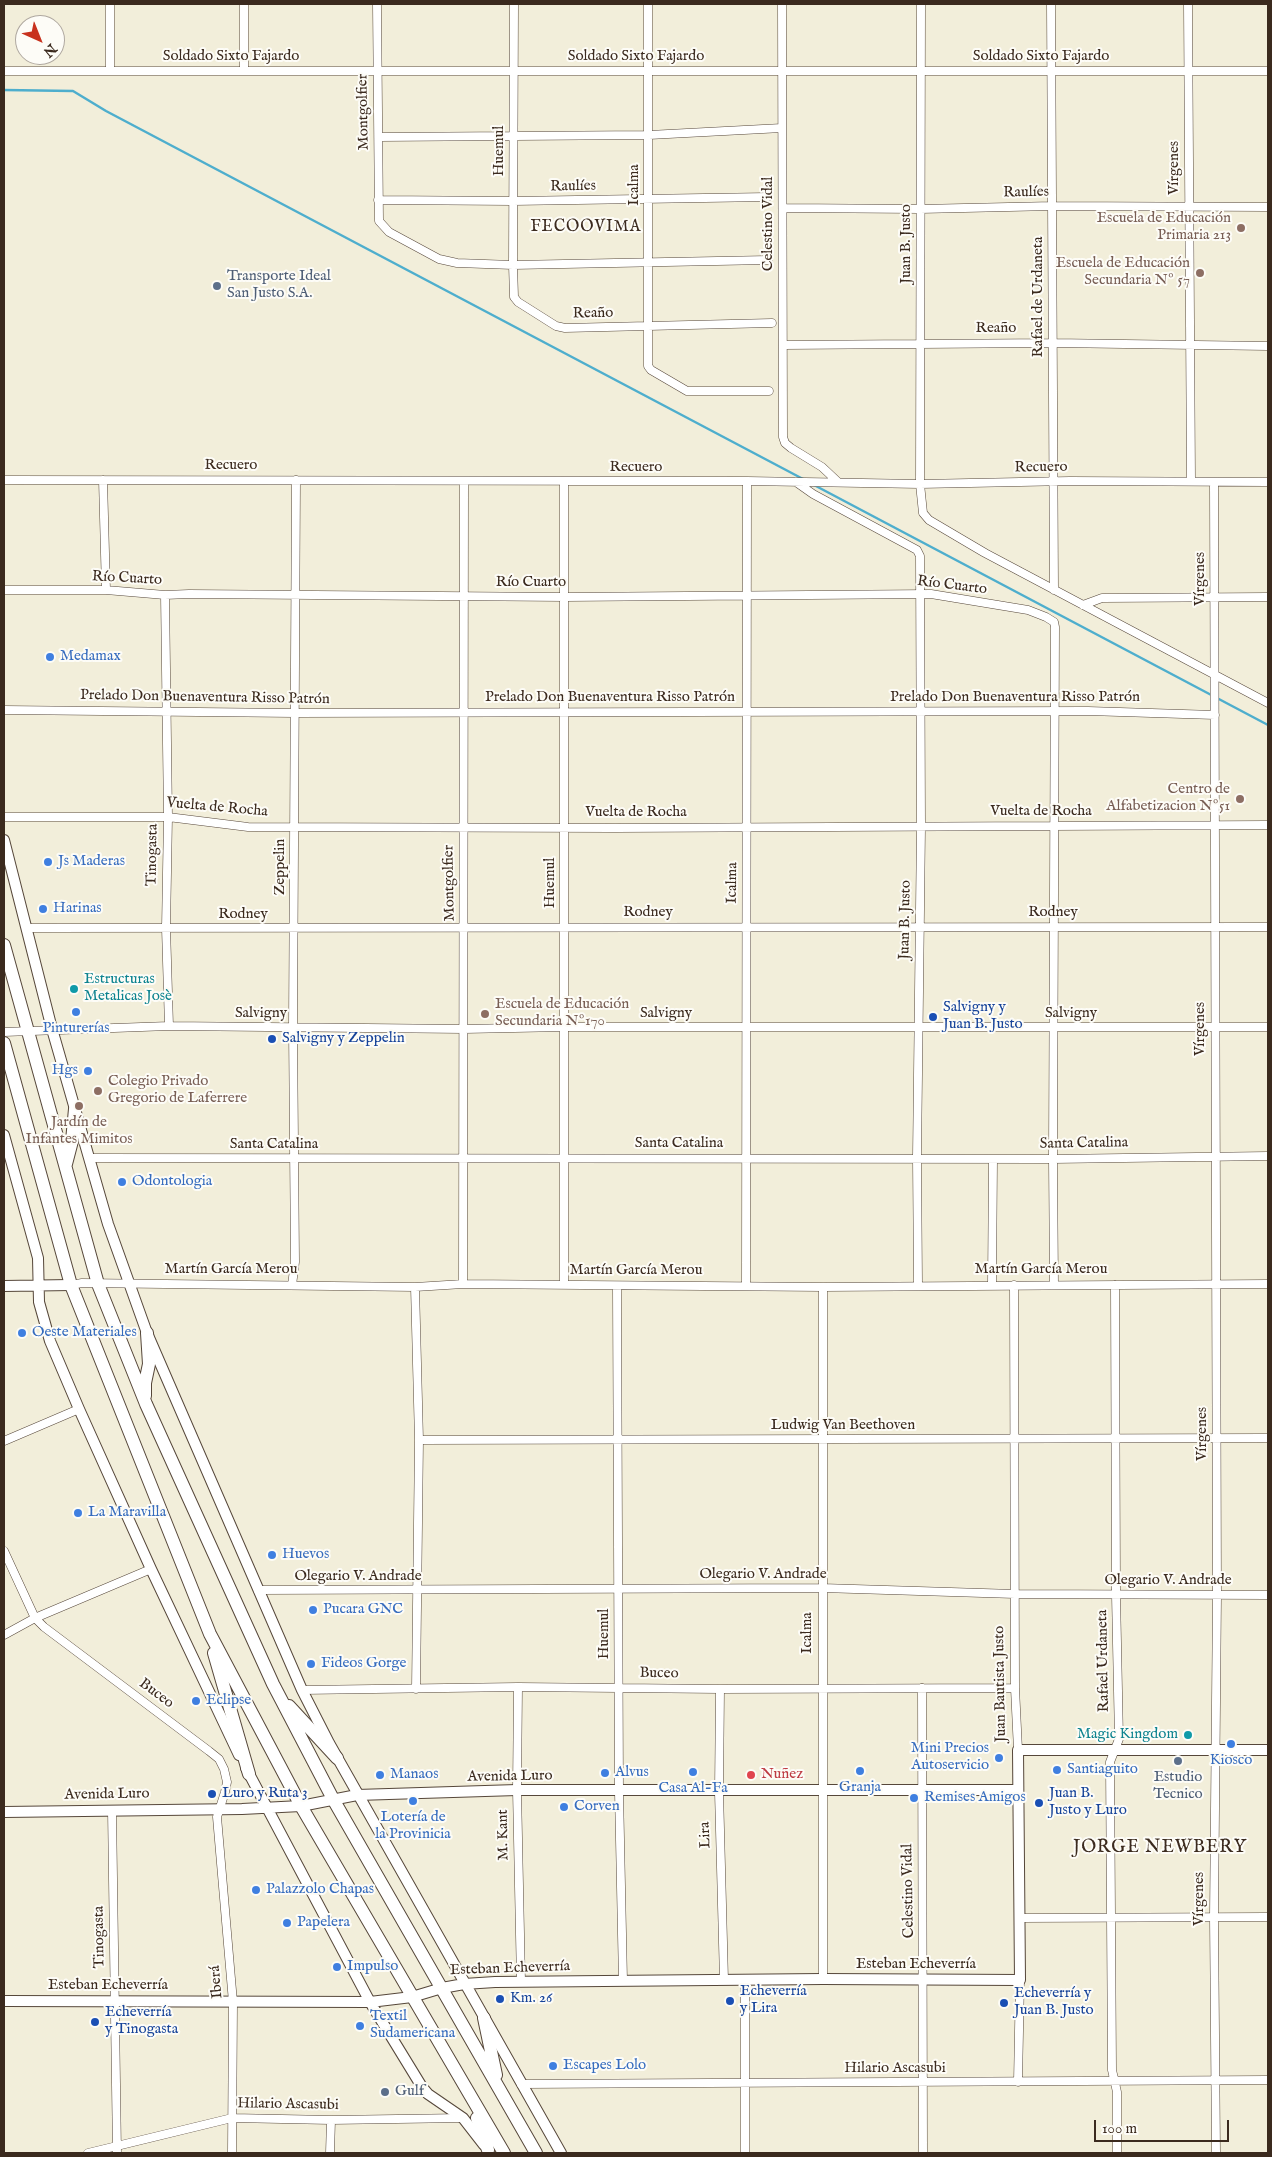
<!DOCTYPE html>
<meta charset="utf-8">
<style>
body{margin:0}
#map{position:relative;width:1272px;height:2157px;overflow:hidden;background:#f2eeda;font-family:"IM FELL English",serif}
canvas{display:block}
.frame{position:absolute;inset:0;border:5px solid #3b2a1e;pointer-events:none}
.north{position:absolute;left:15px;top:15px;width:50px;height:50px;box-sizing:border-box;background:#fdfcf7;border:1px solid #afa8a0;border-radius:50%;rotate:136deg;font-size:14px;font-weight:700;line-height:20px;text-align:center;color:#3b2a1e}
.north::after{content:'';display:block;margin:auto;width:18px;height:22px;background:#c8321e;clip-path:polygon(50% 0,100% 100%,50% 72%,0 100%)}
.scale{position:absolute;left:1094px;top:2120px;width:135px;height:22px;box-sizing:border-box;border:2px solid #3b2a1e;border-top:0;padding-left:6px;font-size:15px;line-height:18px;white-space:nowrap;color:#3b2a1e;-webkit-text-stroke:4px #fdfcf7;paint-order:stroke}
</style>
<div id="map">
<canvas width="1272" height="2157"></canvas>
<div class="frame"></div>
<div class="north">N</div>
<div class="scale">100 m</div>
</div>
<script>
const context = document.querySelector('canvas').getContext('2d');
context.lineJoin = 'round';
const shape = rows => new Path2D(rows.map(r => 'M' + r).join(''));
function trace(path, color, width, dash) { context.strokeStyle = color; context.lineWidth = width; context.lineCap = dash ? 'butt' : 'round'; context.setLineDash(dash || []); context.stroke(path); }
function write(font, color, halo, rows, align = 'center') {
  context.font = font + ' "IM FELL English",serif'; context.lineWidth = 4; context.setLineDash([]); context.textBaseline = 'middle'; context.strokeStyle = halo; context.fillStyle = color; for (const [text, x, y, turn = 0] of rows) {
    context.save(); context.translate(x, y); context.rotate((+turn || 0) * Math.PI / 180); context.textAlign = isNaN(turn) ? turn : align; if (halo) context.strokeText(text, 0, 0); context.fillText(text, 0, 0); context.restore();
  }
}
trace(shape([
 [4,90,73,91,106,111,803,479],
 [814,485,1268,725]
]), '#4eaecd', 2.5);
const minor = shape([
 [110,4,110,71],
 [244,4,244,71],
 [377,4,379,221,389,232,439,259,457,263,513,265,768,260],
 [514,4,513,265,514,297,518,302,556,326,565,328,772,323],
 [648,4,648,366,651,370,687,391,769,391],
 [782,4,783,437,785,443,791,448,822,467,838,482],
 [921,4,920,484,923,513,929,520,985,553,1268,703],
 [1051,4,1054,590],
 [1188,4,1191,481],
 [4,71,1268,71],
 [379,137,649,135,782,128],
 [378,200,513,201,768,197],
 [784,208,920,209,1053,206,1268,207],
 [783,345,1053,343,1268,346],
 [4,480,747,481,920,484,1070,481,1268,482],
 [103,480,106,590],
 [564,481,564,1285],
 [796,482,813,494,917,550,920,556,921,827,917,1157,918,1285],
 [1214,483,1217,1595,1214,1917,1216,2153],
 [4,590,106,590,165,595,189,594,565,597,931,594,1028,610,1046,617,1054,622,1055,627,1053,1159,1054,1285],
 [165,595,168,817,166,928,169,1026],
 [1083,605,1102,598,1268,597],
 [4,710,295,713,1088,711,1215,715],
 [4,817,168,817,248,827,615,828,1268,825],
 [27,928,1268,927],
 [4,1032,169,1026,464,1029,564,1027,1268,1027],
 [89,1158,1053,1159,1268,1156],
 [463,1284,464,482],
 [71,1285,82,1283,415,1287,463,1284,823,1287,1268,1284],
 [292,1285,295,1262,293,1028,296,480],
 [992,1285,993,1159],
 [1014,1285,1015,1688,1018,1750],
 [1115,1285,1116,1595,1119,1739,1110,1762,1112,2070,1117,2092,1117,2153],
 [746,1286,747,481],
 [415,1287,419,1440,416,1689],
 [617,1287,619,1792,623,1981],
 [419,1440,1268,1438],
 [4,1441,79,1409],
 [4,1551,35,1618,44,1627,209,1751,219,1759,224,1769,227,1782,225,1792,217,1817,233,2002,232,2153],
 [258,1590,822,1588,1015,1594,1268,1595],
 [4,1635,35,1618,151,1569],
 [518,1687,517,1790,521,1982],
 [922,1688,923,2153],
 [720,1689,719,1792,724,1980],
 [302,1690,518,1687,720,1689,1015,1688],
 [112,1810,117,2153],
 [1020,1918,1268,1917],
 [823,1979,823,1287],
 [1018,2082,1020,1980],
 [521,2084,1268,2080],
 [88,2153,232,2118,331,2120,463,2118],
 [330,2153,331,2120],
 [745,2153,745,1980]
]);
const tertiary = shape([
 [4,840,52,1029,108,1224,147,1333,302,1690,329,1743,561,2153],
 [4,1135,38,1258,39,1302,50,1341,79,1409,151,1569,239,1755],
 [4,1286,71,1285],
 [246,1768,370,2002,422,2087,428,2094,463,2118,484,2145],
 [4,1812,242,1809,301,1806,357,1795,517,1790,1018,1790],
 [4,2001,370,2002,412,1997,442,1988,464,1984,495,1982,823,1979,1020,1980,1018,1750,1268,1750]
]);
const trunk = shape([
 [4,945,98,1284,146,1404,273,1684,333,1799,536,2153],
 [4,1043,71,1285,210,1634,301,1806,504,2153],
 [66,1164,72,1141,75,1109],
 [145,1396,145,1383,149,1364,147,1333],
 [214,1653,249,1774],
 [289,1706,337,1758],
 [484,2018,496,2075],
 [477,2118,488,2150]
]);
trace(minor, '#56473a', 9);
trace(tertiary, '#56473a', 12);
trace(trunk, '#56473a', 14);
trace(minor, '#fff', 8);
trace(tertiary, '#fff', 10);
trace(trunk, '#fff', 12);
for (const [x, y, r, color] of [
 [1241,228,5,"#8d6e63"],
 [1200,273,5,"#8d6e63"],
 [217,286,5,"#5c6f8a"],
 [50,657,5,"#3f7fe0"],
 [1240,799,5,"#8d6e63"],
 [48,862,5,"#3f7fe0"],
 [43,909,5,"#3f7fe0"],
 [74,989,5,"#0f9aa8"],
 [76,1012,5,"#3f7fe0"],
 [485,1014,5,"#8d6e63"],
 [933,1017,5,"#1a4fb4"],
 [272,1039,5,"#1a4fb4"],
 [88,1071,5,"#3f7fe0"],
 [98,1091,5,"#8d6e63"],
 [79,1106,5,"#8d6e63"],
 [122,1182,5,"#3f7fe0"],
 [22,1333,5,"#3f7fe0"],
 [78,1513,5,"#3f7fe0"],
 [272,1555,5,"#3f7fe0"],
 [313,1610,5,"#3f7fe0"],
 [311,1664,5,"#3f7fe0"],
 [196,1701,5,"#3f7fe0"],
 [1188,1735,5,"#0f9aa8"],
 [1231,1744,5,"#3f7fe0"],
 [999,1758,5,"#3f7fe0"],
 [1178,1761,5,"#5c6f8a"],
 [1057,1770,5,"#3f7fe0"],
 [860,1771,5,"#3f7fe0"],
 [693,1772,5,"#3f7fe0"],
 [605,1773,5,"#3f7fe0"],
 [380,1775,5,"#3f7fe0"],
 [751,1775,5,"#e0444e"],
 [212,1794,5,"#1a4fb4"],
 [914,1798,5,"#3f7fe0"],
 [413,1801,5,"#3f7fe0"],
 [1039,1803,5,"#1a4fb4"],
 [564,1807,5,"#3f7fe0"],
 [256,1890,5,"#3f7fe0"],
 [287,1923,5,"#3f7fe0"],
 [337,1967,5,"#3f7fe0"],
 [500,1999,5,"#1a4fb4"],
 [730,2001,5,"#1a4fb4"],
 [1004,2003,5,"#1a4fb4"],
 [95,2022,5,"#1a4fb4"],
 [360,2026,5,"#3f7fe0"],
 [553,2066,5,"#3f7fe0"],
 [385,2092,5,"#5c6f8a"]
]) { const dot = new Path2D(); dot.arc(x, y, r, 0, 2 * Math.PI); context.fillStyle = color; context.fill(dot); trace(dot, '#fdfcf7', 2); }
write('15px', '#3b2a1e', '#fdfcf7', [
 ["Soldado Sixto Fajardo",231,57],
 ["Soldado Sixto Fajardo",636,57],
 ["Soldado Sixto Fajardo",1041,57],
 ["Montgolfier",364,112,-91],
 ["Huemul",500,151,-90],
 ["Vírgenes",1175,168,-90],
 ["Icalma",635,185,-90],
 ["Raulíes",573,187,-1],
 ["Raulíes",1026,193,-1],
 ["Celestino Vidal",769,224,-90],
 ["Juan B. Justo",907,244,-90],
 ["Rafael de Urdaneta",1039,297,-90],
 ["Reaño",593,314,-1],
 ["Reaño",996,329],
 ["Recuero",231,466],
 ["Recuero",636,468],
 ["Recuero",1041,468,-1],
 ["Río Cuarto",127,579,3],
 ["Vírgenes",1201,579,-90],
 ["Río Cuarto",531,583],
 ["Río Cuarto",952,586,7],
 ["Prelado Don Buenaventura Risso Patrón",205,698,1],
 ["Prelado Don Buenaventura Risso Patrón",610,698],
 ["Prelado Don Buenaventura Risso Patrón",1015,698],
 ["Vuelta de Rocha",217,808,5],
 ["Vuelta de Rocha",1041,812],
 ["Vuelta de Rocha",636,813],
 ["Tinogasta",153,855,-89],
 ["Zeppelin",281,867,-90],
 ["Montgolfier",450,883,-91],
 ["Huemul",551,883,-90],
 ["Icalma",733,883,-89],
 ["Rodney",648,913],
 ["Rodney",1053,913],
 ["Rodney",243,915],
 ["Juan B. Justo",906,920,-89],
 ["Salvigny",261,1014],
 ["Salvigny",666,1014],
 ["Salvigny",1071,1014],
 ["Vírgenes",1201,1029,-90],
 ["Santa Catalina",679,1144],
 ["Santa Catalina",1084,1144,-1],
 ["Santa Catalina",274,1145],
 ["Martín García Merou",231,1270],
 ["Martín García Merou",1041,1270],
 ["Martín García Merou",636,1271],
 ["Ludwig Van Beethoven",843,1426],
 ["Vírgenes",1203,1434,-90],
 ["Olegario V. Andrade",763,1575],
 ["Olegario V. Andrade",358,1577],
 ["Olegario V. Andrade",1168,1581],
 ["Icalma",808,1633,-90],
 ["Huemul",605,1634,-90],
 ["Rafael Urdaneta",1104,1661,-91],
 ["Buceo",659,1674,1],
 ["Juan Bautista Justo",1001,1684,-91],
 ["Buceo",156,1694,37],
 ["Avenida Luro",510,1777,-1],
 ["Avenida Luro",107,1795,-1],
 ["M. Kant",504,1835,-91],
 ["Lira",706,1835,-92],
 ["Celestino Vidal",909,1891,-91],
 ["Vírgenes",1200,1899,-90],
 ["Tinogasta",100,1937,-91],
 ["Esteban Echeverría",916,1965],
 ["Esteban Echeverría",510,1969,-2],
 ["Iberá",217,1982,-95],
 ["Esteban Echeverría",108,1986],
 ["Hilario Ascasubi",895,2069],
 ["Hilario Ascasubi",288,2105,1]
]);
write('15px', '#785e54', '#fdfcf7', [
 ["Escuela de Educación",1231,219],
 ["Primaria 213",1231,236],
 ["Escuela de Educación",1190,264],
 ["Secundaria Nº 57",1190,281],
 ["Centro de",1230,790],
 ["Alfabetizacion Nº51",1230,807],
 ["Escuela de Educación",495,1005,"left"],
 ["Secundaria Nº170",495,1022,"left"],
 ["Colegio Privado",108,1082,"left"],
 ["Gregorio de Laferrere",108,1099,"left"],
 ["Jardín de",79,1123,"center"],
 ["Infantes Mimitos",79,1140,"center"]
], 'right');
write('15px', '#4e5e75', '#fdfcf7', [
 ["Transporte Ideal",227,277],
 ["San Justo S.A.",227,294],
 ["Estudio",1178,1778,"center"],
 ["Tecnico",1178,1795,"center"],
 ["Gulf",395,2092]
], 'left');
write('15px', '#366cbe', '#fdfcf7', [
 ["Medamax",60,657],
 ["Js Maderas",58,862],
 ["Harinas",53,909],
 ["Pinturerías",76,1029,"center"],
 ["Hgs",78,1071,"right"],
 ["Odontologia",132,1182],
 ["Oeste Materiales",32,1333],
 ["La Maravilla",88,1513],
 ["Huevos",282,1555],
 ["Pucara GNC",323,1610],
 ["Fideos Gorge",321,1664],
 ["Eclipse",206,1701],
 ["Mini Precios",989,1749,"right"],
 ["Autoservicio",989,1766,"right"],
 ["Kiosco",1231,1761,"center"],
 ["Santiaguito",1067,1770],
 ["Alvus",615,1773],
 ["Manaos",390,1775],
 ["Granja",860,1788,"center"],
 ["Casa Al-Fa",693,1789,"center"],
 ["Remises Amigos",924,1798],
 ["Corven",574,1807],
 ["Lotería de",413,1818,"center"],
 ["la Provinicia",413,1835,"center"],
 ["Palazzolo Chapas",266,1890],
 ["Papelera",297,1923],
 ["Impulso",347,1967],
 ["Textil",370,2017],
 ["Sudamericana",370,2034],
 ["Escapes Lolo",563,2066]
], 'left');
write('15px', '#0d838f', '#fdfcf7', [
 ["Estructuras",84,980],
 ["Metalicas Josè",84,997],
 ["Magic Kingdom",1178,1735,"right"]
], 'left');
write('15px', '#164399', '#fdfcf7', [
 ["Salvigny y",943,1008],
 ["Juan B. Justo",943,1025],
 ["Salvigny y Zeppelin",282,1039],
 ["Luro y Ruta 3",222,1794],
 ["Juan B.",1049,1794],
 ["Justo y Luro",1049,1811],
 ["Echeverría",740,1992],
 ["y Lira",740,2009],
 ["Echeverría y",1014,1994],
 ["Juan B. Justo",1014,2011],
 ["Km. 26",510,1999],
 ["Echeverría",105,2013],
 ["y Tinogasta",105,2030]
], 'left');
write('15px', '#be3a42', '#fdfcf7', [
 ["Nuñez",761,1775]
], 'left');
context.letterSpacing = '1px';
write('16px', '#3b2a1e', '#fdfcf7', [
 ["FECOOVIMA",586,228]
]);
context.letterSpacing = '0px';
context.letterSpacing = '1px';
write('18px', '#3b2a1e', '#fdfcf7', [
 ["JORGE NEWBERY",1160,1848]
]);
context.letterSpacing = '0px';
</script>
